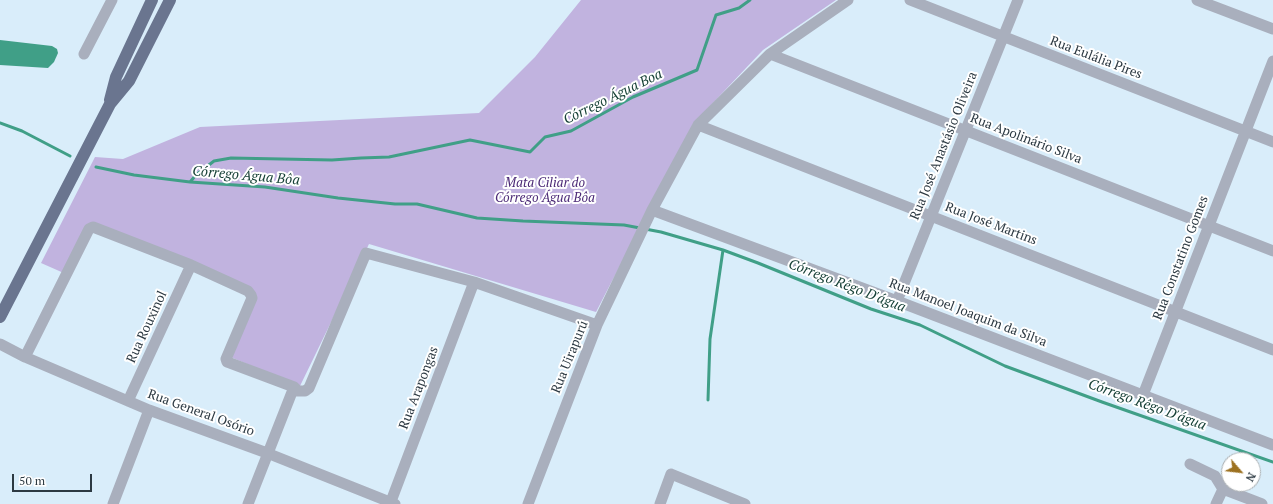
<!DOCTYPE html>
<meta charset="utf-8">
<style>
body{margin:0}
#map{position:relative;width:1273px;height:504px;overflow:hidden;background:#d9edfa;font-family:"PT Serif",serif}
canvas{display:block}
.north{position:absolute;left:1221px;top:452px;width:40px;height:40px;box-sizing:border-box;background:#fff;border:1px solid #abb0b3;border-radius:50%;rotate:118deg;font-size:11px;font-weight:700;line-height:16px;text-align:center;color:#2c3942}
.north::after{content:'';display:block;margin:auto;width:14px;height:18px;background:#9c7120;clip-path:polygon(50% 0,100% 100%,50% 72%,0 100%)}
.scale{position:absolute;left:12px;top:474px;width:80px;height:18px;box-sizing:border-box;border:2px solid #2c3942;border-top:0;padding-left:5px;font-size:12px;line-height:14px;white-space:nowrap;color:#2c3942;-webkit-text-stroke:3px #fff;paint-order:stroke}
</style>
<div id="map">
<canvas width="1273" height="504"></canvas>
<div class="north">N</div>
<div class="scale">50 m</div>
</div>
<script>
const context = document.querySelector('canvas').getContext('2d');
context.lineJoin = 'round';
function fill(path, color) { context.fillStyle = color; context.fill(path, 'evenodd'); }
const shape = rows => new Path2D(rows.map(r => 'M' + r).join(''));
function trace(path, color, width, dash) { context.strokeStyle = color; context.lineWidth = width; context.lineCap = dash ? 'butt' : 'round'; context.setLineDash(dash || []); context.stroke(path); }
function write(font, color, halo, rows, align = 'center') {
  context.font = font + ' "PT Serif",serif'; context.lineWidth = 4; context.setLineDash([]); context.textBaseline = 'middle'; context.strokeStyle = halo; context.fillStyle = color; for (const [text, x, y, turn = 0] of rows) {
    context.save(); context.translate(x, y); context.rotate((+turn || 0) * Math.PI / 180); context.textAlign = isNaN(turn) ? turn : align; if (halo) context.strokeText(text, 0, 0); context.fillText(text, 0, 0); context.restore();
  }
}
fill(shape([
 [581,0,836,0,763,50,693,124,596,312,369,244,300,386,228,356,252,293,89,225,66,274,41,263,95,157,123,159,200,127,479,113,535,57]
]), '#c1b3df');
fill(shape([
 [0,40,52,46,57,49,58,53,54,62,48,68,0,65]
]), '#409f87');
trace(shape([
 [0,123,22,131,70,156],
 [96,167,134,175,190,182,265,187,338,198,395,204,417,204,477,218,523,221,624,225,661,232,723,250,758,263,871,309,920,325,1005,366,1102,402,1273,462],
 [190,182,196,175,214,161,231,158,332,160,361,158,389,157,470,140,530,152,545,137,571,131,633,97,697,70,716,15,739,8,750,0],
 [708,400,710,339,723,250]
]), '#409f87', 3);
trace(shape([
 [910,0,1273,142],
 [1197,0,1273,29],
 [84,54,112,0],
 [770,54,1273,251],
 [698,125,1273,350],
 [652,210,897,301,1273,445],
 [897,301,1018,0],
 [0,344,25,357,149,410,267,453,395,504],
 [25,357,89,229,93,227,191,265,248,291,251,295,252,298,226,359,227,362,230,363,294,387,298,391,305,391,309,388,366,253,474,282,597,325],
 [1143,395,1273,61],
 [128,401,191,265],
 [1190,464,1215,476,1223,489],
 [1223,489,1262,504],
 [113,504,149,410],
 [248,504,294,387],
 [390,504,474,282],
 [528,504,597,325,652,210,698,125,770,54,848,0],
 [660,504,671,474,745,504],
 [1216,504,1223,489]
]), '#a9afbd', 11);
trace(shape([
 [110,100,116,77,152,0],
 [0,317,110,104,129,81,170,0]
]), '#6a758f', 12);
write('13px', '#2c3942', '#fff', [
 ["Rua Eulália Pires",1096,58,21],
 ["Rua Apolinário Silva",1026,139,21],
 ["Rua José Anastásio Oliveira",944,146,-68],
 ["Rua José Martins",991,224,21],
 ["Rua Constatino Gomes",1181,258,-69],
 ["Rua Manoel Joaquim da Silva",968,313,21],
 ["Rua Rouxinol",147,327,-65],
 ["Rua Uirapurú",570,357,-68],
 ["Rua Arapongas",419,388,-69],
 ["Rua General Osório",201,413,20]
]);
write('italic 13px', '#4b2976', '#fff', [
 ["Mata Ciliar do",545,183],
 ["Córrego Água Bôa",545,198]
]);
write('italic 14px', '#174137', '#fff', [
 ["Córrego Água Boa",613,97,-26],
 ["Córrego Água Bôa",246,176,5],
 ["Córrego Rêgo D'água",847,286,21],
 ["Córrego Rêgo D'água",1147,405,20]
]);
</script>
